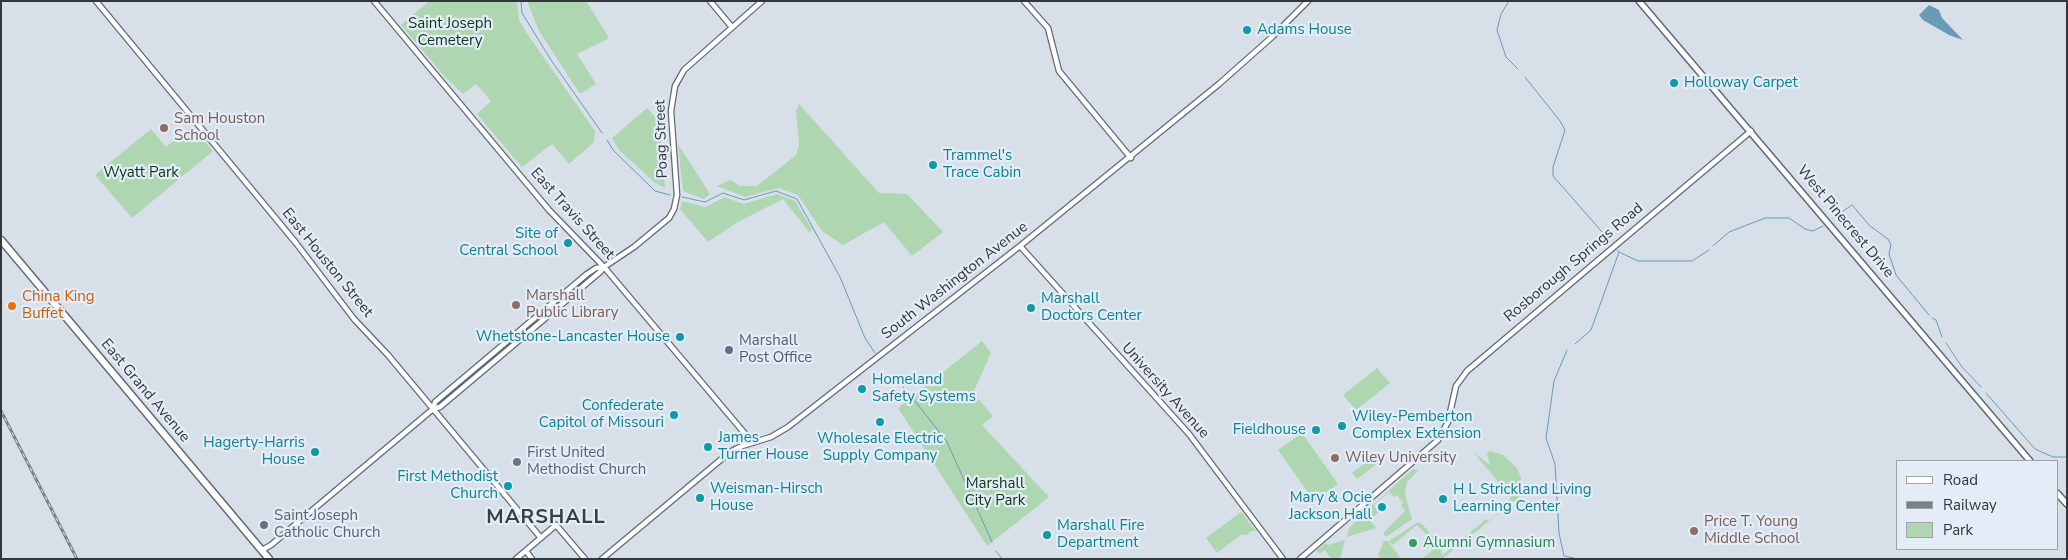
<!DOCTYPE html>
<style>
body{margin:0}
#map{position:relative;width:2068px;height:560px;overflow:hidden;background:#d7e0e9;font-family:"Nunito Sans",sans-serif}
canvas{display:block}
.frame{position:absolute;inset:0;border:2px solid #33363a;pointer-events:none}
.legend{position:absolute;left:1896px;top:460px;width:162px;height:90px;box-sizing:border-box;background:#e4edf7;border:1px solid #9da4ab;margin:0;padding:6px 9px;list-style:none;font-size:15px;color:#33363a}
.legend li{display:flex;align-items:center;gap:10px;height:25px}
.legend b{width:25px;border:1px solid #9da4ab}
</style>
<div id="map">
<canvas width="2068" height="560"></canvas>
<div class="frame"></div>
<ul class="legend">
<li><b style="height:6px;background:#fff"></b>Road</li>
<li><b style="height:6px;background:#7c8187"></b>Railway</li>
<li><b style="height:14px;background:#aed6b1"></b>Park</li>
</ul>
</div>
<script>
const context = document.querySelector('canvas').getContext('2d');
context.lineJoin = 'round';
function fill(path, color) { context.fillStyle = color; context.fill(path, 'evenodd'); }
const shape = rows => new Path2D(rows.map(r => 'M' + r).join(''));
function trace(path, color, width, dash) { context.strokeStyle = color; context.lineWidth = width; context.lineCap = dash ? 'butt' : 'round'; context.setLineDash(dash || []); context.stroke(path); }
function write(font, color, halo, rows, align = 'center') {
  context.font = font + ' "Nunito Sans",sans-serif'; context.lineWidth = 4.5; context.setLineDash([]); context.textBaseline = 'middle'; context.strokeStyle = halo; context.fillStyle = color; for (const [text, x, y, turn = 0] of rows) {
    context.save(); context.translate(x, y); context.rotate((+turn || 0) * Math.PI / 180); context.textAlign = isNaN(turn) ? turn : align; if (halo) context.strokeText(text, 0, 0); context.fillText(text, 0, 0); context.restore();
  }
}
fill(shape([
 [429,1,517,1,519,20,526,32,595,131,594,142,569,164,552,144,522,167,477,114,491,101,476,84,463,94,446,78,401,25],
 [527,1,586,1,609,38,577,54,596,84,580,94,539,31],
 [799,104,879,193,907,194,943,232,912,256,884,222,843,245,822,231,798,195,779,188,745,197,717,186,730,180,740,186,757,186,796,155,799,145,796,111],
 [647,108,659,121,665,188,654,182,619,150,612,138],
 [191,126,213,151,132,218,95,175,151,129,166,147],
 [678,144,710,194,704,199,683,191],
 [777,194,795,201,812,229,810,233,783,199,736,223,708,242,680,209,682,201,705,207,725,197,743,204],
 [982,341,991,353,973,393,993,416,982,425,1049,497,987,546,898,408],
 [1377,368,1390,383,1356,410,1343,395],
 [1302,433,1338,484,1314,501,1278,450],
 [1490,451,1503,455,1517,468,1521,478,1522,491,1516,503,1514,501,1442,559,1422,559,1435,548,1431,541,1437,549,1442,550,1440,552,1443,555,1486,519,1488,521,1497,514,1499,511,1498,508,1503,503,1506,506,1511,503,1509,500,1511,497,1473,452,1490,465,1487,453],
 [1373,457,1378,463,1357,479,1352,473],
 [1413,469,1418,471,1407,482,1405,494,1412,519,1386,537,1383,533,1405,511,1401,505,1403,503,1397,495,1394,497,1389,492,1374,505,1378,513,1371,519,1365,512],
 [1241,512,1256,531,1251,531,1247,535,1242,534,1217,553,1206,538],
 [1364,514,1376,528,1347,537,1349,528],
 [1418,522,1423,525,1441,546,1438,546,1417,525,1393,545,1389,541],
 [1345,540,1340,559,1331,559,1325,550,1320,554,1316,551,1326,543,1328,545],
 [1384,541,1388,541,1400,557,1398,559,1381,559,1378,555]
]), '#aed6b1');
fill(shape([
 [1929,5,1939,10,1942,18,1963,40,1949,35,1923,20,1919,15]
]), '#699ab8');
trace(shape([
 [521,1,522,13,551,60,602,133],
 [1509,1,1501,14,1497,30,1506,57,1518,69],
 [1525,77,1560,121,1565,130,1553,167,1553,176,1610,241],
 [607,140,613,150,655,191,670,195],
 [682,197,705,202,723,193,744,200,776,191,797,199,840,277,865,338,875,353],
 [1833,218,1852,205,1870,226,1888,239,1891,245,1889,254,1896,275,1929,315],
 [1713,246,1729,232,1765,218,1789,218,1805,229,1813,231,1823,226],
 [1619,252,1638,261,1692,261,1709,250],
 [1932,318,1936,320,1942,337],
 [1946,343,1962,367,1981,387],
 [1575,344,1591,330,1619,252,1617,250],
 [1567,350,1554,381,1546,438,1555,464,1559,533,1564,556,1578,559],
 [900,383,904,388],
 [1986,393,2035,449,2053,457,2067,457],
 [911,396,947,442,992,542],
 [996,551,1002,559]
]), '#699ab8', 1);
const secondary = shape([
 [96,1,296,243,354,319,388,355,541,538],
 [374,1,549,210,604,267,752,442],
 [710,1,731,26],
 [1024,1,1048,28,1059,71,1131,158],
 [1020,246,1189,434,1283,559],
 [433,409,435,402,587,274,596,268,604,267],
 [262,550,271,545,433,409,440,407,600,272,604,267,634,247,669,218,674,209,677,195,671,111,675,86,684,70,762,1],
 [526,551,532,559],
 [516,559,556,525,585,559],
 [602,559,730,452,742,446,771,437,788,427,1020,246,1219,84,1272,37,1308,1],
 [1300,559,1438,440,1448,422,1456,386,1467,371,1751,131]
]);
const primary = shape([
 [1639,1,2030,461],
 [2057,493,2067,504]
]);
const highway = shape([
 [1,240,269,559]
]);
trace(secondary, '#616971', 7);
trace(primary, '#616971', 8);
trace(highway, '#616971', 9);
trace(secondary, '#fff', 4.5);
trace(primary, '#fff', 5);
trace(highway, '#fff', 6);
const rail = shape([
 [1,411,77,559]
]);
trace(rail, '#7c8187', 3);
trace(rail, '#e4edf7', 1, [4]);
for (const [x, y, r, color] of [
 [1247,30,5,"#0f9aa8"],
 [1674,83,5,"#0f9aa8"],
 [164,128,5,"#8d6e63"],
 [933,165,5,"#0f9aa8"],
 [568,243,5,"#0f9aa8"],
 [516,305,5,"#8d6e63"],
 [12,306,5,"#e8710a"],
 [1031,308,5,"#0f9aa8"],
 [680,337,5,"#0f9aa8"],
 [729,350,5,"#5c6f8a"],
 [862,389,5,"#0f9aa8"],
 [674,415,5,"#0f9aa8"],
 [880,422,5,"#0f9aa8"],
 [1342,426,5,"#0f9aa8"],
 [1316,430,5,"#0f9aa8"],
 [708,447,5,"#0f9aa8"],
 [315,452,5,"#0f9aa8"],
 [1335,458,5,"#8d6e63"],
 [517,462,5,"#6b7280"],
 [508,486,5,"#0f9aa8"],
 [700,498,5,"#0f9aa8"],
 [1443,499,5,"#0f9aa8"],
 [1382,507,5,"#0f9aa8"],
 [264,525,5,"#6b7280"],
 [1694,531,5,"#8d6e63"],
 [1047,535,5,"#0f9aa8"],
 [1413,543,5,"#2e9e5b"]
]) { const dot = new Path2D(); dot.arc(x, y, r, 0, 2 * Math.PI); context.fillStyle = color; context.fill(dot); trace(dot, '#e4edf7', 2); }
write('15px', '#093813', '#e4edf7', [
 ["Saint Joseph",450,24],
 ["Cemetery",450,41],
 ["Wyatt Park",141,173],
 ["Marshall",995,484],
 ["City Park",995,501]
]);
write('15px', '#0d838f', '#e4edf7', [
 ["Adams House",1257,30],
 ["Holloway Carpet",1684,83],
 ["Trammel's",943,156],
 ["Trace Cabin",943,173],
 ["Site of",558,234,"right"],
 ["Central School",558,251,"right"],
 ["Marshall",1041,299],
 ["Doctors Center",1041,316],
 ["Whetstone-Lancaster House",670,337,"right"],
 ["Homeland",872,380],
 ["Safety Systems",872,397],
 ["Confederate",664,406,"right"],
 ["Capitol of Missouri",664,423,"right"],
 ["Wiley-Pemberton",1352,417],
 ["Complex Extension",1352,434],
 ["Fieldhouse",1306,430,"right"],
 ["James",718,438],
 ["Turner House",718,455],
 ["Wholesale Electric",880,439,"center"],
 ["Supply Company",880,456,"center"],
 ["Hagerty-Harris",305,443,"right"],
 ["House",305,460,"right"],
 ["First Methodist",498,477,"right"],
 ["Church",498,494,"right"],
 ["Weisman-Hirsch",710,489],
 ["House",710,506],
 ["H L Strickland Living",1453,490],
 ["Learning Center",1453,507],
 ["Mary & Ocie",1372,498,"right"],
 ["Jackson Hall",1372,515,"right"],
 ["Marshall Fire",1057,526],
 ["Department",1057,543]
], 'left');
write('15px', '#785e54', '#e4edf7', [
 ["Sam Houston",174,119],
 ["School",174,136],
 ["Marshall",526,296],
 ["Public Library",526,313],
 ["Wiley University",1345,458],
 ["Price T. Young",1704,522],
 ["Middle School",1704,539]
], 'left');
write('15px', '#33363a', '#e4edf7', [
 ["Poag Street",662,139,-92],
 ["East Travis Street",572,214,48],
 ["West Pinecrest Drive",1845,222,50],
 ["East Houston Street",327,263,51],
 ["Rosborough Springs Road",1574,263,-40],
 ["South Washington Avenue",955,281,-38],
 ["East Grand Avenue",145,391,50],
 ["University Avenue",1165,391,48]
]);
write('15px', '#c56008', '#e4edf7', [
 ["China King",22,297],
 ["Buffet",22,314]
], 'left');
write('15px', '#4e5e75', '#e4edf7', [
 ["Marshall",739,341],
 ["Post Office",739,358]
], 'left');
write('15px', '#5b616d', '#e4edf7', [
 ["First United",527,453],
 ["Methodist Church",527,470],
 ["Saint Joseph",274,516],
 ["Catholic Church",274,533]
], 'left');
write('15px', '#27864d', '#e4edf7', [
 ["Alumni Gymnasium",1423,543]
], 'left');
context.letterSpacing = '1px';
write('bold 20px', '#373e45', '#e4edf7', [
 ["MARSHALL",546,518]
]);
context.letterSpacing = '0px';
</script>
